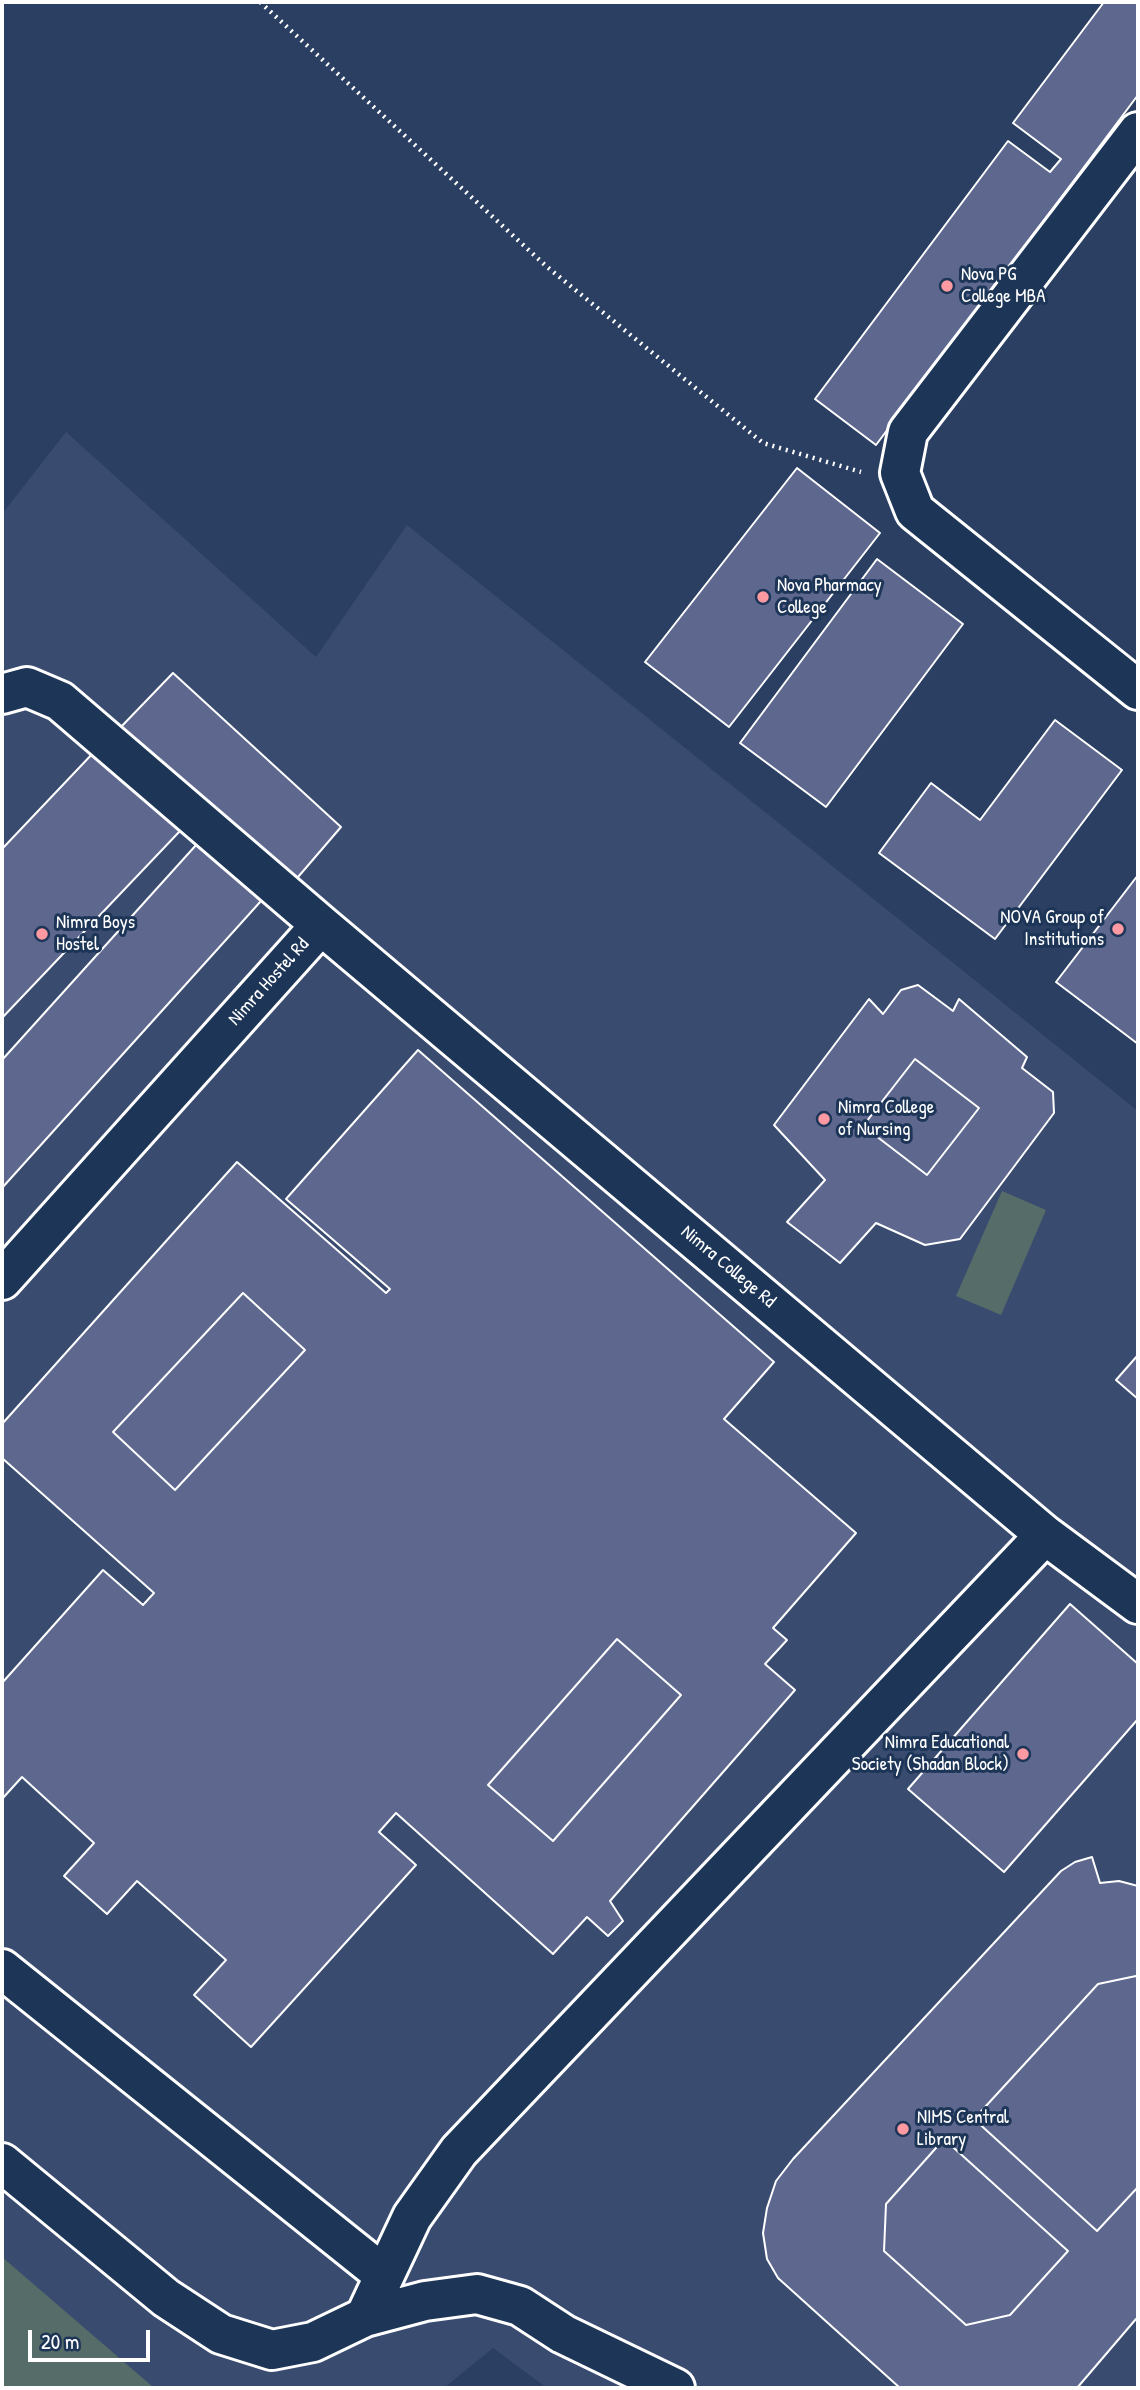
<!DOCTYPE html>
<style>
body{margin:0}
#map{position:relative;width:1140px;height:2390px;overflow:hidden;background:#2a3f62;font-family:"Patrick Hand",sans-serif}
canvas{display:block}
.frame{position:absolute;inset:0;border:4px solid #fff;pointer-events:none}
.scale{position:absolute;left:28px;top:2330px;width:122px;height:32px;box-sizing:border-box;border:4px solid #fff;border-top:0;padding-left:9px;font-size:21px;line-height:24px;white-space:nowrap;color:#fff;-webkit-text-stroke:5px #1d3557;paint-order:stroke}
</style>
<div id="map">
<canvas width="1140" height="2390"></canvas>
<div class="frame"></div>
<div class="scale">20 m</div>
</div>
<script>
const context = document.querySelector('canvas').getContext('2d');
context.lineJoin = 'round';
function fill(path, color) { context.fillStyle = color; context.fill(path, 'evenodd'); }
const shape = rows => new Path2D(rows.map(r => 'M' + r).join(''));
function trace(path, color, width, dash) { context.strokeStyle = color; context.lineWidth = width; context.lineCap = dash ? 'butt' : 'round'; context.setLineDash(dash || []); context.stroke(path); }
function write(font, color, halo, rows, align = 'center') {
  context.font = font + ' "Patrick Hand",sans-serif'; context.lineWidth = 6; context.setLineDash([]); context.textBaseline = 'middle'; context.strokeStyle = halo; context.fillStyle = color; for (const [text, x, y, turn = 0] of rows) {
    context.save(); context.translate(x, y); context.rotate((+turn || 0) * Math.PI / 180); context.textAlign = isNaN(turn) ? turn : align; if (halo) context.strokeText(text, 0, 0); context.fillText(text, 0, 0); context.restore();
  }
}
fill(shape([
 [66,432,316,657,407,525,1138,1111,1138,2388,547,2388,493,2348,444,2388,2,2388,2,514]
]), '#3a4b70');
fill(shape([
 [1002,1191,1046,1210,1001,1315,956,1296],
 [2,2257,153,2387,2,2388]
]), '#566c68');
const building = shape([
 [1104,2,1138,2,1138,95,876,445,815,399,1008,141,1050,172,1061,159,1013,123,1104,2],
 [797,468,880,533,729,727,645,662,797,468],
 [877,559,963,624,826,807,740,743,877,559],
 [173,673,341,827,286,891,118,730,173,673],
 [1055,720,1122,770,995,939,879,853,931,783,980,820,1055,720],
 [95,751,180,831,2,1018,2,849,95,751],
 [197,844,261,901,2,1188,2,1060,197,844],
 [1138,875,1138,1044,1056,982,1138,875],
 [918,985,953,1011,959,999,1027,1057,1022,1068,1053,1092,1054,1113,960,1239,925,1245,876,1223,840,1263,787,1222,825,1180,774,1125,869,999,883,1014,901,990,918,985],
 [915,1059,979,1108,927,1175,863,1126,915,1059],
 [418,1050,774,1362,724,1419,856,1533,773,1628,787,1640,765,1664,795,1690,610,1901,623,1921,608,1936,587,1917,553,1954,396,1813,379,1832,416,1865,251,2047,194,1995,226,1960,137,1881,107,1914,64,1876,94,1843,22,1777,2,1799,2,1683,103,1570,143,1605,154,1593,2,1458,2,1424,237,1162,386,1293,390,1289,286,1199,418,1050],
 [243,1293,305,1350,175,1490,113,1432,243,1293],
 [617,1639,681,1695,553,1841,488,1785,617,1639],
 [915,1059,979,1108,927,1175,863,1126,915,1059],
 [243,1293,305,1350,175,1490,113,1432,243,1293],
 [1138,1355,1138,1399,1116,1380,1138,1355],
 [1070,1604,1138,1664,1138,1719,1004,1872,908,1789,1070,1604],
 [617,1639,681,1695,553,1841,488,1785,617,1639],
 [1092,1857,1100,1883,1119,1881,1138,1886,1138,1978,1136,1976,1098,1984,974,2119,1097,2231,1138,2187,1138,2320,1136,2319,1077,2388,900,2388,778,2278,767,2259,763,2233,767,2208,776,2181,793,2159,1061,1871,1075,1862,1092,1857],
 [944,2139,1068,2251,1010,2315,966,2325,884,2251,886,2204,944,2139],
 [1136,1976,1138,1978,1138,2187,1097,2231,974,2119,1098,1984,1136,1976],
 [944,2139,1068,2251,1010,2315,966,2325,884,2251,886,2204,944,2139]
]);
fill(building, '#5e688f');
trace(building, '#fff', 2);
const minor = shape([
 [1138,132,908,432,900,473,915,511,1138,690],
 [2,694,27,687,60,701,321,925,1045,1535,1138,1604],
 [2,1280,321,925],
 [2,1969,384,2275],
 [2,2163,166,2298,221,2334,272,2350,313,2342,365,2317,425,2301,477,2294,520,2306,563,2334,675,2388],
 [365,2317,412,2217,459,2151,1045,1535]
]);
trace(minor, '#fff', 44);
trace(shape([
 [260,2,546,266,763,443,861,472]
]), '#fff', 4.5, [2, 5]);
trace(minor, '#1d3557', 38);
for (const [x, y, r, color] of [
 [947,286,7,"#ff9aa2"],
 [763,597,7,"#ff9aa2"],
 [1118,929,7,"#ff9aa2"],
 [42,934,7,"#ff9aa2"],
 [824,1119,7,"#ff9aa2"],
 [1023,1754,7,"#ff9aa2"],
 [903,2129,7,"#ff9aa2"]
]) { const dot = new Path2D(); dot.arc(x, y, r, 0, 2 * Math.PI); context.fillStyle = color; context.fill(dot); trace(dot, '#1d3557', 2.5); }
write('19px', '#fff', '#1d3557', [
 ["Nova PG",961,275],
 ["College MBA",961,297],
 ["Nova Pharmacy",777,586],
 ["College",777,608],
 ["NOVA Group of",1104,918,"right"],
 ["Institutions",1104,940,"right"],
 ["Nimra Boys",56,923],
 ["Hostel",56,945],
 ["Nimra College",838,1108],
 ["of Nursing",838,1130],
 ["Nimra Educational",1009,1743,"right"],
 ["Society (Shadan Block)",1009,1765,"right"],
 ["NIMS Central",917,2118],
 ["Library",917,2140]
], 'left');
write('19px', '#fff', '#1d3557', [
 ["Nimra Hostel Rd",269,982,-48],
 ["Nimra College Rd",728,1267,40]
]);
</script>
